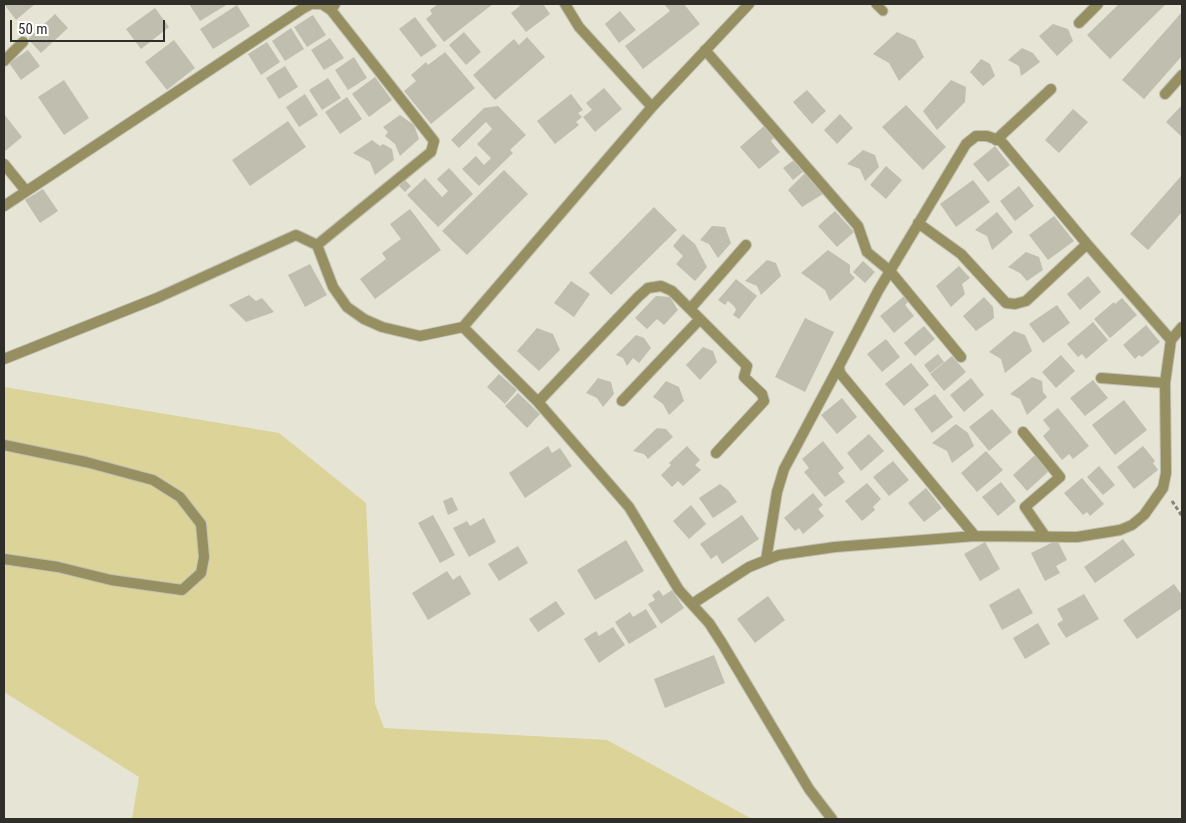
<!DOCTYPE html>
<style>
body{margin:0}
#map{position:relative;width:1186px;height:823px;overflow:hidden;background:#e6e4d5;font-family:"Roboto Condensed",sans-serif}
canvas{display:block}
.frame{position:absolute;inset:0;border:5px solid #2f2e28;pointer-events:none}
.scale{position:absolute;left:10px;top:20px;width:155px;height:22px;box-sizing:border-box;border:2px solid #2f2e28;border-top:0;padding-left:6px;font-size:15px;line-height:18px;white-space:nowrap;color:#2f2e28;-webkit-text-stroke:4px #fff;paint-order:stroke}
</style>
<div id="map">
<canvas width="1186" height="823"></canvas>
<div class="frame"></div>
<div class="scale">50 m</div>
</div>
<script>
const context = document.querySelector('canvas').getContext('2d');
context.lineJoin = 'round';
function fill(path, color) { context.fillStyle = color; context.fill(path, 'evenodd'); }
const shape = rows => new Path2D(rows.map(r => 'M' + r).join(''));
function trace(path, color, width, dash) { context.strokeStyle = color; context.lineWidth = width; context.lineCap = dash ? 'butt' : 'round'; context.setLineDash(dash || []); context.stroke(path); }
fill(shape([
 [4,387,279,433,366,503,375,704,384,728,607,740,752,819,132,819,139,777,4,692]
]), '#dbd398');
fill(shape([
 [4,4,35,4,16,20],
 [189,4,228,4,200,21],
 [438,4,493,4,444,42,426,19,432,14,430,10],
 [518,4,543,4,550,14,526,32,511,13,520,6],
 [664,4,684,4,700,24,643,69,625,46,670,11],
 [1119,4,1166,4,1110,59,1087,35],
 [237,5,250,26,213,49,200,29],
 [155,8,169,27,141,49,126,29],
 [620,11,636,30,619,43,605,24],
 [1182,12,1182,56,1144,99,1122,80],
 [55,14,68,28,41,53,28,39],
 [313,15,326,35,307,47,294,27],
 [415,17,437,46,421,57,399,29],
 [1053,24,1068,29,1073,41,1057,56,1039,36],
 [291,28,304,49,285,61,272,41],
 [464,32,481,52,466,65,449,45],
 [897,32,915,40,924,57,899,81,889,63,873,54],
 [527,37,545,57,495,100,473,75,514,39,519,45],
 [330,38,344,58,324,70,311,50],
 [174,40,195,68,167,90,145,62],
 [267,42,280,62,261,75,248,54],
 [1022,48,1033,53,1040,62,1021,76,1019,66,1008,60],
 [28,50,40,66,21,80,9,63],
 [445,52,475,88,431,124,404,91,416,81,411,75,426,62,428,65],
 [354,57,367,78,348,90,335,70],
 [981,59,990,64,995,76,983,86,970,72],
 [285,66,298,87,279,99,266,78],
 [375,77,392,100,369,117,352,94],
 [328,78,341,98,322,110,309,90],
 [64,80,89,118,64,135,38,97],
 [951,80,966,87,965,102,937,130,923,111],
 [604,88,622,109,595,132,583,117,592,110,586,103],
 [807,90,826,111,812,124,793,102],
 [305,94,318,115,299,127,286,107],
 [571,94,583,110,578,113,582,117,576,122,579,125,555,144,537,121],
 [347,97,362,119,340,134,325,112],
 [906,105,946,147,923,170,882,127],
 [1182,105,1182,137,1166,122],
 [498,106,526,135,510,150,513,153,479,186,462,169,476,156,484,165,491,158,477,144,492,129,486,122,459,148,451,140,484,108],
 [1073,109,1088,122,1059,153,1045,140],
 [4,114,22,137,4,152],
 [840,114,853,128,837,144,824,130],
 [400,115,414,125,419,139,400,156,395,144,385,136,388,132,383,127],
 [288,121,306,147,250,186,232,160],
 [764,126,774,138,771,141,780,152,759,169,740,147],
 [372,140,380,146,383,144,392,149,394,160,375,175,370,162,353,153],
 [995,146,1010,165,988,182,973,164],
 [863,150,875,155,879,167,865,181,860,169,847,164],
 [794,160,804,171,793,180,783,168],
 [886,166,902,180,886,199,870,185],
 [449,168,473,194,438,227,407,195,425,178,442,197,448,191,437,179],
 [504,170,528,194,467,255,442,231],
 [806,172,823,194,802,207,788,190],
 [1182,175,1182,212,1148,250,1130,234],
 [405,180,411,186,405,192,399,186],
 [973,180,990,202,956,227,940,204],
 [1019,186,1034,206,1015,221,1000,201],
 [43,189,58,211,40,223,25,200],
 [654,207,677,230,611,295,589,273],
 [410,209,441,250,375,299,360,279,386,259,382,253,401,239,390,224],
 [835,211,854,232,837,247,818,226],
 [997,212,1013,232,992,250,987,236,975,230],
 [1054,216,1074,241,1048,260,1029,235],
 [712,226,725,227,731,243,718,258,709,244,700,240],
 [683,234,695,244,707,267,695,281,676,264,683,256,673,246],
 [828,250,850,265,850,273,855,278,830,301,825,290,801,273],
 [1026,252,1039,257,1043,270,1027,281,1020,273,1008,267],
 [767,260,776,263,781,276,761,295,757,286,745,281],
 [863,261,875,272,865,283,853,272],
 [310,264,327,295,305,307,288,275],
 [959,266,970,278,962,284,965,294,951,307,936,286],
 [1088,276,1101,292,1080,310,1067,294],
 [736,279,757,296,739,319,733,315,736,310,734,306,728,301,725,305,718,300],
 [571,281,590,294,574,317,554,303],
 [249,295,256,301,262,298,274,312,246,322,229,305],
 [656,296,670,297,678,310,664,325,657,319,647,329,635,318],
 [904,296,909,301,905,305,914,316,894,333,880,316],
 [984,297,993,307,994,318,976,331,963,316],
 [1122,298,1137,315,1110,338,1094,319,1114,302,1115,304],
 [1057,305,1070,323,1043,343,1029,324],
 [805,318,834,332,805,392,775,377],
 [1093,322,1108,340,1086,359,1082,354,1078,357,1067,344],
 [1146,325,1160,342,1142,357,1139,355,1135,359,1123,345],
 [924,326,935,339,915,356,904,343],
 [537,328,553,334,560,350,539,371,517,351],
 [1014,331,1025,335,1032,351,1005,373,1001,359,989,352],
 [636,335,644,338,651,348,639,363,633,358,627,366,623,358,616,355],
 [886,339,900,357,882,372,867,354],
 [703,347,713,351,717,362,700,380,686,365],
 [938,354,944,362,930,373,924,365],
 [1061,355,1075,371,1056,388,1042,372],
 [952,356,966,372,944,391,930,374],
 [911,363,929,385,904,406,885,384],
 [499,374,517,390,505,404,487,387],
 [1032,377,1042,381,1043,392,1047,397,1027,415,1020,399,1010,394],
 [598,378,611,382,614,394,603,407,597,398,586,393],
 [971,378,984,395,964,412,950,395],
 [1093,380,1108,398,1085,416,1070,398],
 [666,381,679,387,684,401,669,415,663,404,653,397],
 [518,393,540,414,527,428,505,406],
 [935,394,953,417,932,433,914,409],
 [842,398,857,417,837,434,821,415],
 [1124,400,1147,430,1115,455,1092,425],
 [1058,408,1089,446,1073,459,1069,454,1062,460,1043,436,1050,429,1043,420],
 [992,409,1012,432,989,451,969,427],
 [956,424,968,433,974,446,952,463,947,451,932,443],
 [657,428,666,429,673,437,648,459,644,454,633,451],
 [869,434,884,451,861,471,847,453],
 [823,441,844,468,838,473,845,482,825,497,804,472,809,468,802,459],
 [548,446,552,453,560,448,572,466,525,498,509,473],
 [687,446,700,460,695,465,701,470,683,486,678,481,672,487,661,475,671,465,669,463],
 [1143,446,1155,461,1153,463,1158,470,1134,489,1117,467],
 [986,451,1003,470,977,492,961,473],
 [1035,455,1049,471,1027,491,1013,475],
 [893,461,909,480,889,496,873,477],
 [1099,466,1115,485,1103,495,1087,477],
 [1082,478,1104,504,1090,516,1087,512,1083,515,1064,493],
 [1001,482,1016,501,998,516,982,497],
 [867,483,881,499,873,507,875,510,862,521,845,501],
 [720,484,728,490,737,502,713,518,699,498],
 [926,488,942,508,924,522,908,503],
 [813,493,823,505,818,509,824,516,803,534,799,528,795,531,784,518],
 [452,497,458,510,448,515,443,501],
 [691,505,706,524,689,539,673,521],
 [433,515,455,555,440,563,418,523],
 [742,515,759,539,722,564,717,555,711,559,700,544],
 [484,518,496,542,469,557,453,528,467,521,470,526],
 [1123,539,1135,555,1095,583,1084,567],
 [626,540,644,571,595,600,577,570],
 [1057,540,1067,560,1056,566,1060,573,1045,581,1031,553],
 [985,542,1000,569,980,581,964,554],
 [518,546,528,563,499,581,488,564],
 [447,571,453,580,460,575,471,594,428,620,412,593],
 [1174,584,1182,595,1182,608,1137,639,1123,620],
 [1019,588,1033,613,1002,630,989,605],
 [659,590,663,596,672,590,684,608,661,624,648,604,655,600,652,595],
 [1084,594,1099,619,1066,638,1057,624,1063,620,1057,609],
 [768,596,785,620,755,643,737,619],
 [556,601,565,614,538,632,529,619],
 [646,609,657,627,629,644,615,622,630,612,633,617],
 [1038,623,1050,644,1025,659,1013,638],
 [613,627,625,645,599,663,584,639,596,631,599,636],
 [714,655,725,683,665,708,654,679]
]), '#bfbeaf');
const service = shape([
 [876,4,883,11]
]);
const minor = shape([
 [565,4,579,27,652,107],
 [1079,23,1098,4],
 [705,50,858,226,867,252,890,271,961,357],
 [4,61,23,42],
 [1165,94,1182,75],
 [996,140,1051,89],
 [4,164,26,191],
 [4,206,302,9,311,4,322,4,331,10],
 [918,223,961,254,1006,303,1015,304,1026,301,1087,244],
 [317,245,431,152,434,141,331,10,335,4],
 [690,309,746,245],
 [463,327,538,402,629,507,679,590,709,623,722,643,809,789,832,819],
 [4,359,157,298,296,235,317,245,333,287,347,307,364,319,382,327,420,336,463,327,652,107,749,4],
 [1101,378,1165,383],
 [622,401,700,319],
 [538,402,638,297,648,288,661,286,672,291,747,366,744,377,762,394,764,401,716,453],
 [1023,432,1060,477,1025,507,1045,536],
 [4,445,86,462,153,480,180,497,201,524,204,557,201,573,182,590,111,580,58,567,4,559],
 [975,536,840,373,839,366,878,291,966,144,976,136,987,136,1001,141,1087,244,1171,340],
 [766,560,777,492,784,469,839,366],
 [692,604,749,567,779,555,835,547,975,536,1077,537,1120,530,1132,525,1144,515,1163,488,1166,473,1165,383,1171,340,1182,327]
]);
trace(service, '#c1c0b2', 11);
trace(minor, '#c1c0b2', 12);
trace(shape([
 [1172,501,1182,516]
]), '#86847a', 3, [4, 2.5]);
trace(service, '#968f61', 9);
trace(minor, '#968f61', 10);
</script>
